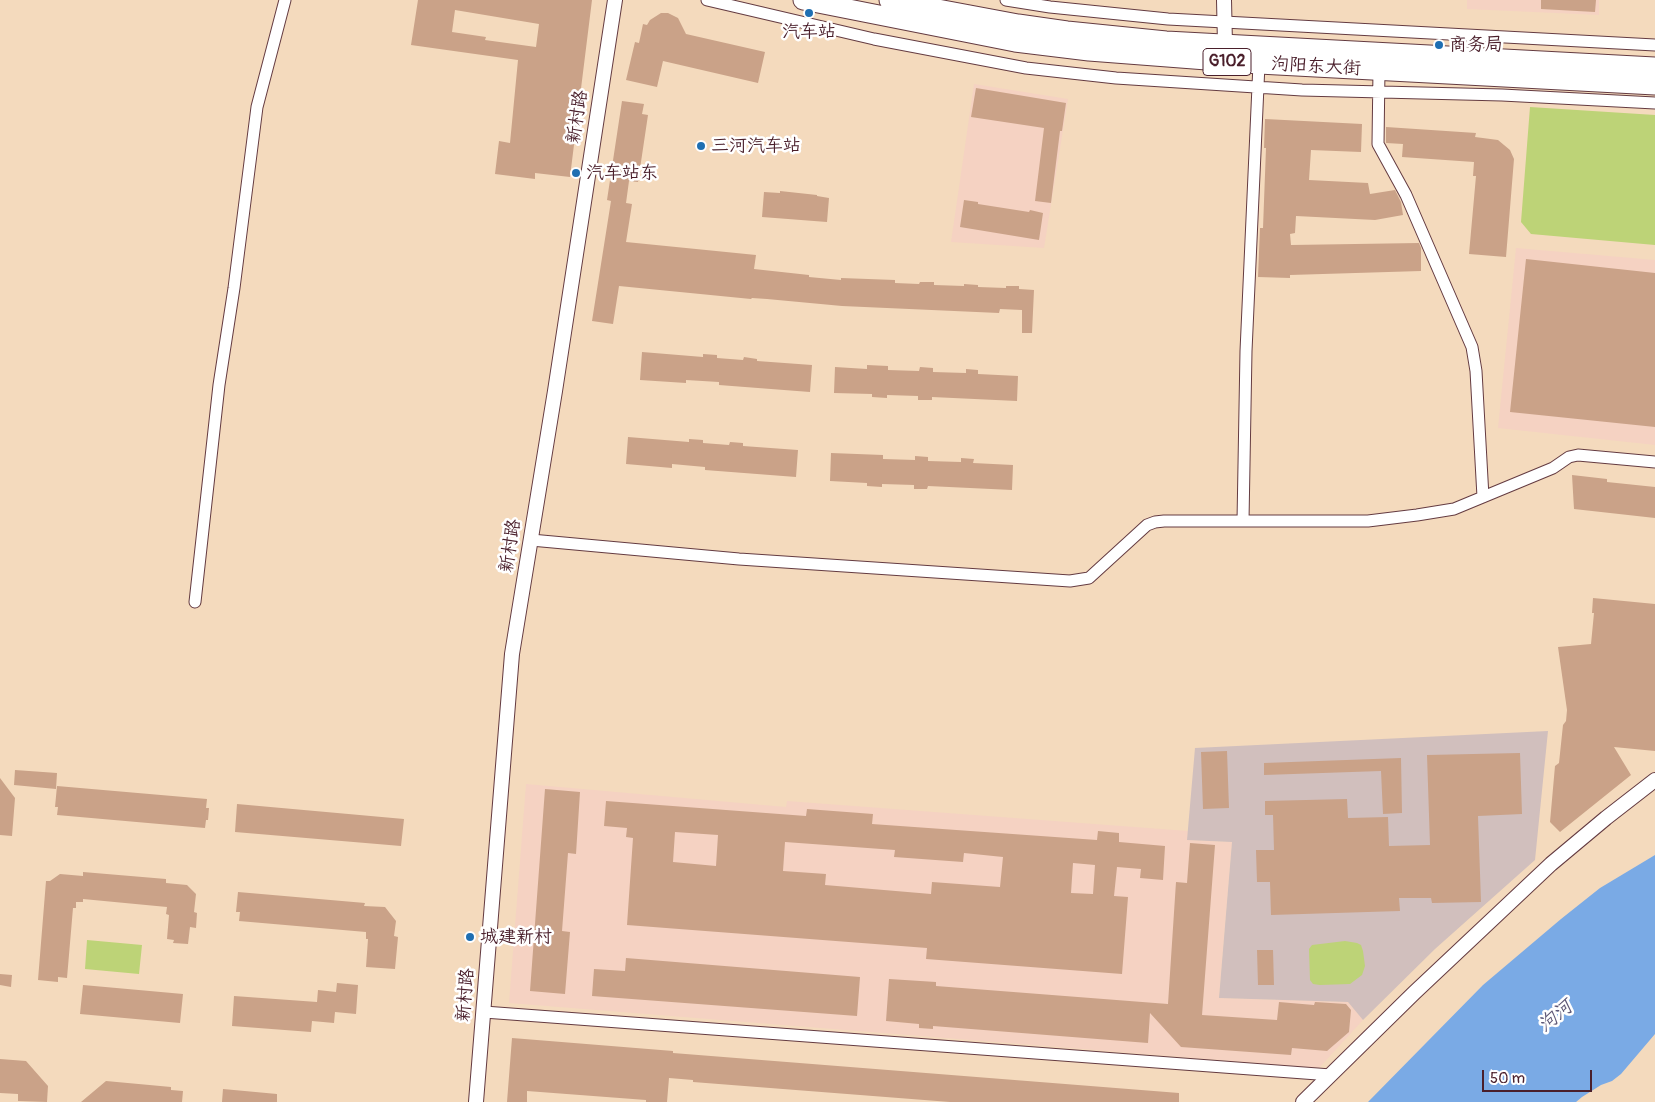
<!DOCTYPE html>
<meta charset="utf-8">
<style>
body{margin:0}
#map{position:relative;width:1655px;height:1102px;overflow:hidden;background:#f4dabd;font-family:Pangolin,sans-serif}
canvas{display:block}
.scale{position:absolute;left:1482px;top:1070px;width:110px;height:22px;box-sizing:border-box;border:2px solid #4a1f2b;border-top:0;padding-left:6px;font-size:15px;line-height:18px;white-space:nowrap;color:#4a1f2b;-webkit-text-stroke:4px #fff;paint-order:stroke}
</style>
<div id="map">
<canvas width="1655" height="1102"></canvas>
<div class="scale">50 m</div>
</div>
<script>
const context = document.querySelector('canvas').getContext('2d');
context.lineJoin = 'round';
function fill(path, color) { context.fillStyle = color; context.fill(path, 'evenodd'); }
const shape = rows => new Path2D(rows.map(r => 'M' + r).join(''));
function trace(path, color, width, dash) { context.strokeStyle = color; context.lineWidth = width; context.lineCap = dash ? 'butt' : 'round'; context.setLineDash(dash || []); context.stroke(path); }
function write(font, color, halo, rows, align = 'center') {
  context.font = font + ' Pangolin,"LXGW WenKai TC",sans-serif'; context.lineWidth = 5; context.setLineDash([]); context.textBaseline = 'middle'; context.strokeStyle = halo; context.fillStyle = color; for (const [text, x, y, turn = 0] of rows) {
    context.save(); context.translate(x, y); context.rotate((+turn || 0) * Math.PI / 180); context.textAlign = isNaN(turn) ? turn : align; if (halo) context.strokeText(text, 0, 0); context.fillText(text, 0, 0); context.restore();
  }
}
fill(shape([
 [1467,0,1599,0,1599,15,1467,9],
 [974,84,1068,99,1044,248,951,242],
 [1516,248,1655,260,1655,445,1498,428],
 [526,784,786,807,787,801,1188,831,1187,840,1232,842,1219,998,1348,1002,1363,1020,1319,1068,509,1003]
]), '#f5d2c2');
fill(shape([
 [1548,731,1535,860,1435,949,1363,1020,1348,1002,1219,998,1232,842,1187,840,1195,748]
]), '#d1bfbd');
fill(shape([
 [1530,107,1655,115,1655,245,1531,234,1521,222],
 [87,940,142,945,139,974,85,969],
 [1345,941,1357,943,1361,945,1363,951,1365,966,1362,975,1350,984,1320,985,1313,984,1310,980,1309,949,1312,945]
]), '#bdd377');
fill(shape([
 [1655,855,1655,1034,1621,1074,1612,1081,1601,1085,1582,1097,1576,1102,1368,1102,1483,985,1561,919,1600,888]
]), '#7aaae5');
fill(shape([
 [418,0,592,0,570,177,535,173,535,179,495,174,499,141,510,143,518,60,411,45],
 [455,10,539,24,536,47,485,40,486,37,452,32],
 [1541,0,1596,0,1595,12,1541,9],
 [661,13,668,13,678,18,686,34,765,52,758,83,663,61,657,87,626,80,635,42,639,43,643,24,647,25,650,20],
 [976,88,1066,103,1062,131,1060,131,1051,203,1035,201,1044,128,971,117],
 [622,101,644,104,642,114,648,115,638,182,629,181,626,203,632,204,626,242,756,255,754,269,809,275,809,277,841,280,841,278,895,280,895,283,919,284,920,282,934,282,934,285,964,286,964,284,978,285,978,287,1006,288,1006,286,1019,286,1019,289,1034,290,1032,333,1022,333,1022,310,1000,309,999,313,842,306,767,299,752,298,751,299,619,286,613,324,592,321,611,201,607,200],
 [1265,119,1362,124,1361,152,1311,150,1309,180,1368,183,1370,194,1395,190,1401,202,1403,215,1375,220,1296,216,1295,233,1290,234,1291,245,1419,243,1421,248,1421,271,1290,275,1290,278,1258,277,1260,228,1263,228,1266,148,1264,148],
 [1386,127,1476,133,1475,137,1498,140,1510,150,1514,159,1506,257,1469,254,1476,176,1473,176,1474,162,1402,157,1403,144,1386,143],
 [780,191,817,195,817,196,829,198,827,222,762,217,764,192,780,193],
 [964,200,978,202,978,204,1029,212,1030,210,1043,213,1039,240,960,227],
 [1526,259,1655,273,1655,427,1510,412],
 [642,352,703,357,703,354,717,355,717,358,743,360,744,357,757,359,757,361,812,365,810,392,719,385,719,382,686,380,686,383,640,380],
 [867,365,888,366,888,370,919,371,920,367,933,368,933,372,966,373,966,369,978,370,978,374,1018,376,1017,401,932,397,932,400,918,400,918,396,887,395,887,398,872,397,872,394,834,393,835,367,867,369],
 [628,437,689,442,689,439,703,440,703,443,729,445,730,442,743,443,743,446,798,450,796,477,705,470,705,467,672,464,672,468,626,464],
 [831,453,883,455,883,459,915,460,915,456,928,457,928,461,961,462,961,458,974,459,973,463,1013,465,1012,490,928,486,927,489,914,489,914,485,882,484,882,487,867,486,867,483,830,481],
 [1572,475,1607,479,1607,482,1655,487,1655,518,1574,509],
 [1593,598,1655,604,1655,751,1614,747,1631,775,1560,832,1550,822,1555,766,1559,763,1563,725,1566,721,1567,710,1558,647,1591,644,1594,613,1592,613],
 [1227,751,1229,808,1203,809,1201,752],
 [1520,753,1522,814,1478,816,1481,902,1432,903,1431,898,1399,898,1400,911,1271,915,1270,882,1257,882,1256,850,1274,850,1273,815,1265,815,1265,801,1347,799,1348,818,1388,817,1389,846,1430,845,1427,755],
 [1401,758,1402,813,1383,814,1381,771,1264,775,1264,763],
 [15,770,57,773,56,789,14,785],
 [0,778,15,798,12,836,0,835],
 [57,786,207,799,206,808,209,808,208,820,206,820,205,828,57,815,58,807,55,807],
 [545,789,580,792,576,854,568,853,562,931,570,932,565,994,530,991],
 [606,801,806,816,807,809,873,814,872,824,1097,840,1098,831,1119,833,1119,842,1165,846,1163,880,1140,878,1141,869,1117,867,1114,896,1128,897,1122,974,926,959,927,948,627,925,633,838,626,837,627,828,604,826],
 [675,832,718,835,716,866,673,862],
 [785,842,895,850,894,857,963,862,964,853,1003,857,1000,887,932,882,931,894,825,885,826,874,783,871],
 [1073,863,1095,865,1093,894,1071,893],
 [237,804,404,819,401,846,235,832],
 [1190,843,1215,845,1202,1015,1277,1020,1279,1002,1314,1005,1315,1002,1346,1004,1351,1010,1349,1032,1327,1051,1292,1048,1291,1055,1181,1047,1150,1013,1148,1043,933,1026,933,1029,919,1028,919,1024,886,1021,889,979,936,982,936,986,1168,1004,1176,882,1187,883],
 [83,872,166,879,166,883,187,885,196,894,194,912,197,913,196,928,190,927,188,944,173,943,174,940,167,939,169,915,166,914,167,907,83,899,83,902,76,902,76,908,73,908,67,978,58,977,58,982,38,980,46,881,50,881,60,874,83,876],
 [238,892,365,903,364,906,385,907,396,921,394,936,398,937,395,969,366,967,368,939,366,939,366,932,239,921,240,912,236,912],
 [1257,950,1273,950,1274,985,1258,985],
 [626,958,860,977,857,1016,592,996,594,969,625,971],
 [0,974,12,975,11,987,0,985],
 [337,983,358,985,356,1014,335,1012,334,1023,312,1021,311,1032,232,1026,234,996,317,1002,318,990,336,992],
 [83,985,183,994,180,1023,80,1014],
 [512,1038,673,1051,673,1053,1179,1093,1179,1102,950,1102,693,1082,693,1080,669,1078,667,1102,646,1102,646,1100,527,1091,527,1102,507,1102],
 [0,1059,26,1061,48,1086,47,1102,18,1101,18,1094,0,1093],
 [106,1081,171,1087,171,1090,183,1091,182,1102,81,1102],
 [223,1089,277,1094,277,1102,222,1102]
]), '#caa288');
const minor = shape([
 [707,0,874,39,1026,68,1116,78,1302,90,1502,95,1655,103],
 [1006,0,1050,7,1168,19,1655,45],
 [1379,70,1378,144,1406,195,1472,347,1476,371,1483,497],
 [1243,521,1246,351,1259,64],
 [531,540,739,559,1070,581,1089,578,1147,525,1155,522,1164,521,1368,521,1417,515,1454,509,1553,468,1569,457,1578,455,1655,462],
 [195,602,219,385,234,288,257,107,285,0],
 [484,1012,1331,1075]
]);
const tertiary = shape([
 [1224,0,1225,44],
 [476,1102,512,654,555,391,615,0],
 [1303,1102,1414,993,1551,864,1606,818,1655,780]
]);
const trunk = shape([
 [803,0,1015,42,1089,51,1259,64,1655,85],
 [889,0,1018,24,1067,31,1166,41,1655,67]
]);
trace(minor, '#643b41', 13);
trace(tertiary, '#643b41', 16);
trace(trunk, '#643b41', 21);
trace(minor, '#fff', 11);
trace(tertiary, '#fff', 14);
trace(trunk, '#fff', 19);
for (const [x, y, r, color] of [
 [809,13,5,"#1f6fb2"],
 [1439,45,5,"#1f6fb2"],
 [701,146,5,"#1f6fb2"],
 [576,173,5,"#1f6fb2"],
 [470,937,5,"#1f6fb2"]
]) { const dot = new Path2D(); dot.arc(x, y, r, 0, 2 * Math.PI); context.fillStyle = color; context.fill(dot); trace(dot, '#fff', 2); }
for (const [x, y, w] of [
 [1227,62,48]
]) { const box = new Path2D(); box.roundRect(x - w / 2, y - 13.5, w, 27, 4); context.fillStyle = '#fff'; context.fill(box); trace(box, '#4a1f2b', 1); }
write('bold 16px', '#4a1f2b', null, [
 ["G102",1227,62]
]);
write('18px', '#4a1f2b', '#fff', [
 ["汽车站",809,32,"center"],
 ["商务局",1449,45],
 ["三河汽车站",711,146],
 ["汽车站东",586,173],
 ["城建新村",480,937]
], 'left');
write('18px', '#4a1f2b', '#fff', [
 ["泃阳东大街",1316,67,3],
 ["新村路",578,117,-81],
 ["新村路",511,546,-81],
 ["新村路",466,995,-85]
]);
write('italic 19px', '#5d5775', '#fff', [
 ["泃河",1556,1017,-40]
]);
</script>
